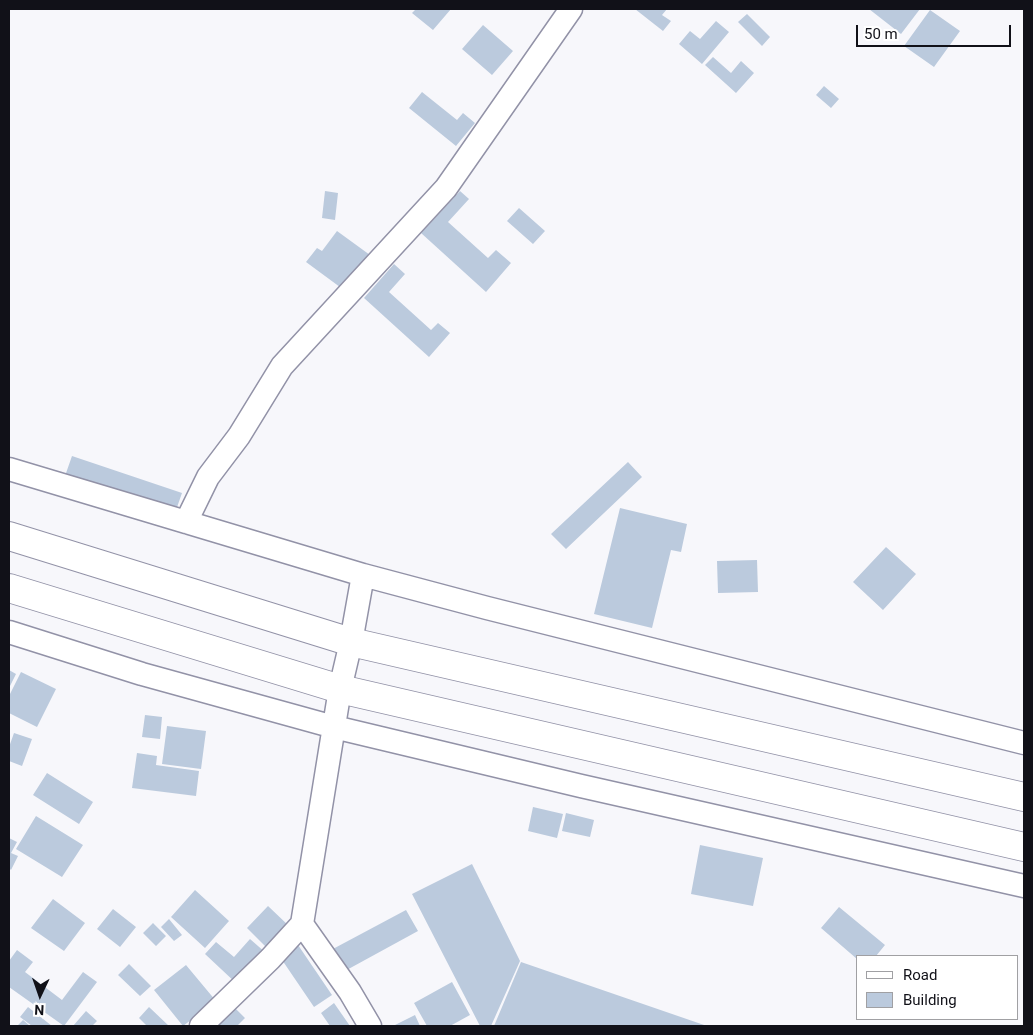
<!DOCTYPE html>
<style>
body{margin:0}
#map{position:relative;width:1033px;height:1035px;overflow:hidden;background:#f7f7fb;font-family:Roboto,sans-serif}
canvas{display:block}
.frame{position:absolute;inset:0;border:10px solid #111118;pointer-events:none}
.legend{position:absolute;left:856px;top:955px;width:162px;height:65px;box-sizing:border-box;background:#fff;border:1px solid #a0a0a3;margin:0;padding:6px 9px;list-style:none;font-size:15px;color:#111118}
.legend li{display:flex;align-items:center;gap:10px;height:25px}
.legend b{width:25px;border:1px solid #a0a0a3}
.north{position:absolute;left:15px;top:970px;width:50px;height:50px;-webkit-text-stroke:4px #fff;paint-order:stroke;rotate:183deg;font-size:14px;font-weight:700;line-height:20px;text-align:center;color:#111118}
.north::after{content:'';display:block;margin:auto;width:18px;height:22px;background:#111118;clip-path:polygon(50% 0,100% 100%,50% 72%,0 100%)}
.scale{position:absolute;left:856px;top:25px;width:155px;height:22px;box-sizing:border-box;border:2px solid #111118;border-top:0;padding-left:6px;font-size:15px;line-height:18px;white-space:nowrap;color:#111118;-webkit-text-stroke:4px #fff;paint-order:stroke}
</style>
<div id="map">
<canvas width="1033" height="1035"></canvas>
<div class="frame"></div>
<ul class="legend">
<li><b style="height:6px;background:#fff"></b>Road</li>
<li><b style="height:14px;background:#bbcadd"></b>Building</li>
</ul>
<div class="north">N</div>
<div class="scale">50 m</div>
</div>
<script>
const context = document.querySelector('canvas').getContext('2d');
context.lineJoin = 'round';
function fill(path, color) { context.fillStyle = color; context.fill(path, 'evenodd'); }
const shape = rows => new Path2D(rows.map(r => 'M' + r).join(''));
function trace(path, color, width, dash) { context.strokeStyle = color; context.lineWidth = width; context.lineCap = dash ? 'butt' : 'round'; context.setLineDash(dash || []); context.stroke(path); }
fill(shape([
 [416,9,451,9,433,30,412,13],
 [635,9,667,9,662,15,671,21,663,31],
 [869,9,920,9,901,34],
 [930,10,960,31,934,67,904,46],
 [747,14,770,37,762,46,738,22],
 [716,21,729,32,702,64,679,44,690,31,700,39],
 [483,25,513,51,492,75,462,49],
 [713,57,731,73,741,61,754,73,736,93,705,65],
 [824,86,839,99,831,108,816,95],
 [422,92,457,120,463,113,475,123,456,146,409,108],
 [325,191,338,193,335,220,322,218],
 [460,191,469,199,448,222,488,258,496,250,511,263,486,292,421,233],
 [519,208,545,231,533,244,507,221],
 [337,231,370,255,344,290,306,262,317,248,322,251],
 [394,264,405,274,389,292,431,330,438,323,450,333,429,357,364,298],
 [72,456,182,493,175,513,65,476],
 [628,462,642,477,566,549,551,534],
 [620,508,687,524,681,552,671,550,652,628,594,614],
 [886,547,916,574,883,610,853,582],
 [757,560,758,592,718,593,717,561],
 [9,670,16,674,9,688],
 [21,672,56,689,37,727,9,713,9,696],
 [145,715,162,717,160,739,142,737],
 [167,726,206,731,201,769,162,764],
 [14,733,32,739,22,766,9,761,9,747],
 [137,753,157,756,156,765,199,771,196,796,132,788],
 [47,773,93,802,79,824,33,795],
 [533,807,563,814,557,838,528,831],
 [566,813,594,820,590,837,562,831],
 [36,816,83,845,62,877,16,849],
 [9,838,17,842,11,853,18,856,11,870,9,868],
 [700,845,763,858,753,906,691,894],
 [472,864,520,961,491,1026,480,1026,412,894],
 [195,890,229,921,205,948,171,917],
 [53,899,85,923,64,951,31,928],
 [268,906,289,926,267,948,247,928],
 [839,907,885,945,876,956,857,956,857,959,821,928],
 [113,909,136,927,120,947,97,929],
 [406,910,418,931,343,972,331,950],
 [169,919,182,935,174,941,161,927],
 [153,923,166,936,156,946,143,933],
 [250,939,266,953,237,984,205,954,216,942,234,957],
 [296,942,332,995,314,1007,278,954],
 [17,950,33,962,25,972,62,1000,83,972,97,982,64,1026,9,987,9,961],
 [521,962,707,1026,494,1026],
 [129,964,151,986,140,996,118,975],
 [186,965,216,1001,183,1026,154,990],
 [452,982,470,1015,450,1026,427,1026,414,1003],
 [230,1003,245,1018,237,1026,207,1026],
 [334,1003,350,1026,330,1026,321,1013],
 [28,1007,52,1026,32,1026,20,1017],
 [149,1007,169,1026,147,1026,139,1018],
 [86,1011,97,1021,92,1026,73,1026],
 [415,1015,420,1026,393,1026],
 [23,1020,30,1026,17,1026]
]), '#bbcadd');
const street = shape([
 [9,469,363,575,487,608,1024,743],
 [186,522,208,477,239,436,282,366,446,188,571,9],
 [363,575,351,642,340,689,302,924,350,992,370,1026],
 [9,632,142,674,334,727,581,786,1024,886],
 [201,1026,270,959,302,924]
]);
const secondary = shape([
 [9,536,351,642,1024,797],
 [9,588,340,689,1024,847]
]);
trace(street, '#9292a7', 25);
trace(secondary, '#9292a7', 30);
trace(street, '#fff', 22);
trace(secondary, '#fff', 28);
</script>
